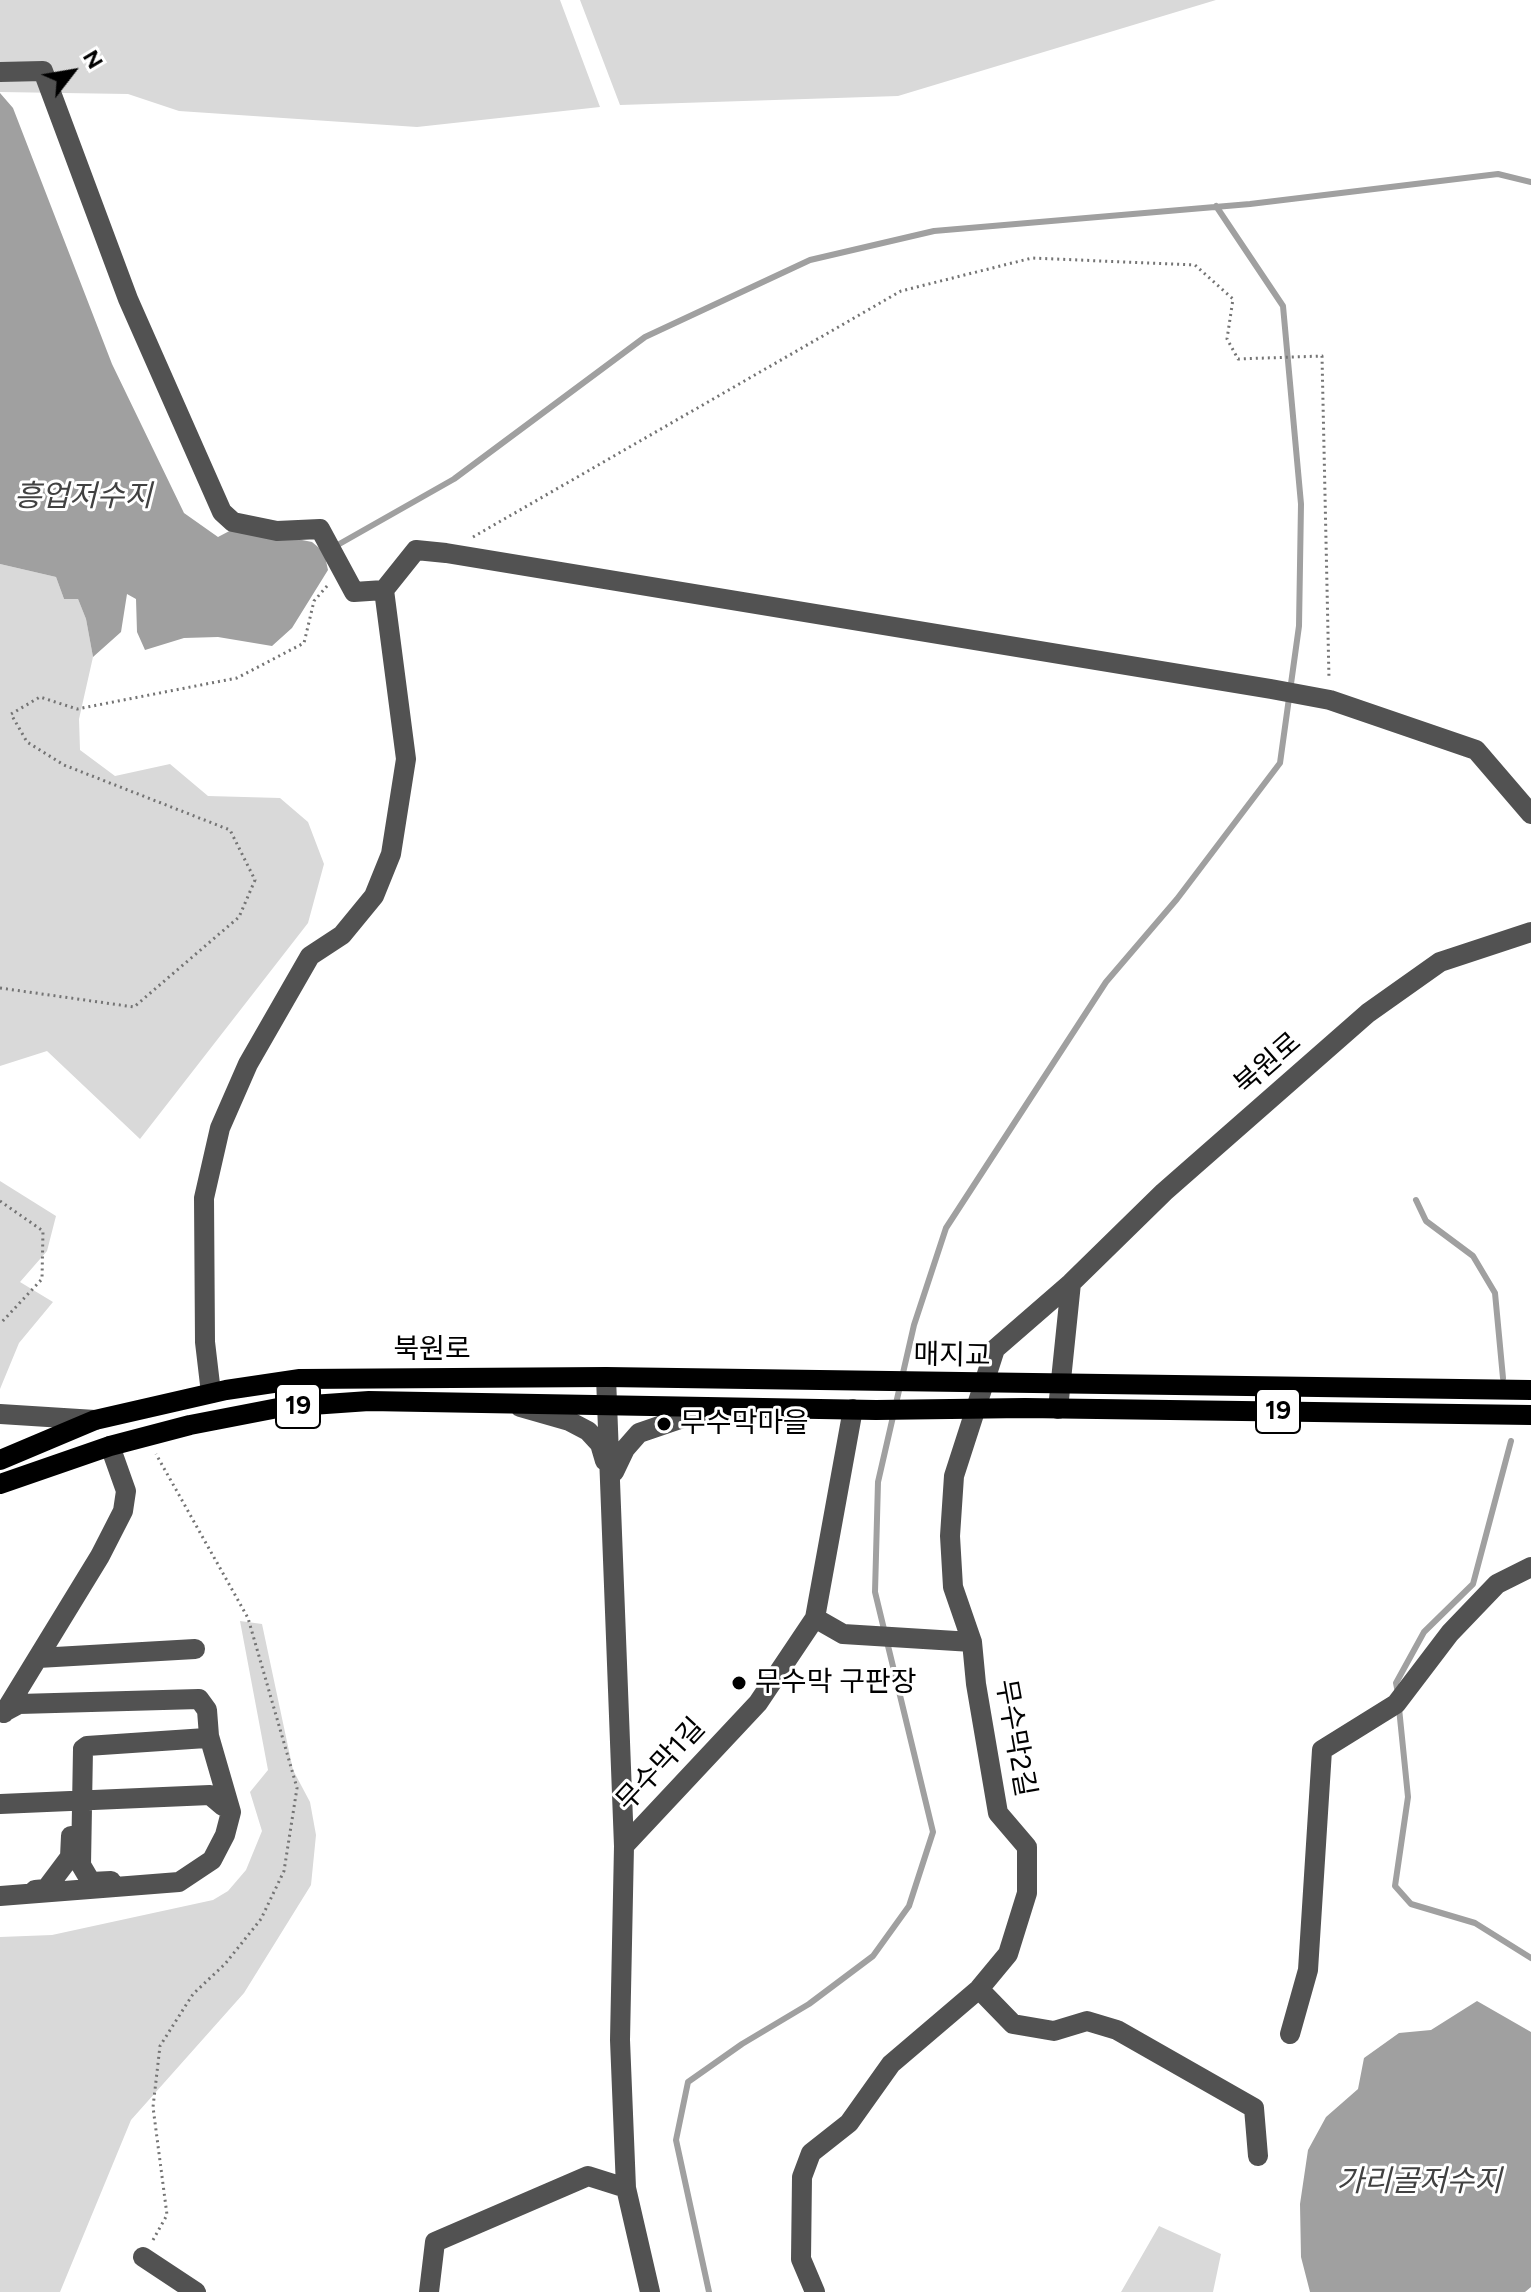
<!DOCTYPE html>
<meta charset="utf-8">
<style>
body{margin:0}
#map{position:relative;width:1531px;height:2292px;overflow:hidden;background:#fff;font-family:Figtree,sans-serif}
canvas{display:block}
.north{position:absolute;left:32px;top:32px;width:80px;height:80px;-webkit-text-stroke:6px #fff;paint-order:stroke;rotate:59deg;font-size:22px;font-weight:700;line-height:32px;text-align:center;color:#000}
.north::after{content:'';display:block;margin:auto;width:28px;height:36px;background:#000;clip-path:polygon(50% 0,100% 100%,50% 72%,0 100%)}
</style>
<div id="map">
<canvas width="1531" height="2292"></canvas>
<div class="north">N</div>
</div>
<script>
const context = document.querySelector('canvas').getContext('2d');
context.lineJoin = 'round';
function fill(path, color) { context.fillStyle = color; context.fill(path, 'evenodd'); }
const shape = rows => new Path2D(rows.map(r => 'M' + r).join(''));
function trace(path, color, width, dash) { context.strokeStyle = color; context.lineWidth = width; context.lineCap = dash ? 'butt' : 'round'; context.setLineDash(dash || []); context.stroke(path); }
function write(font, color, halo, rows, align = 'center') {
  context.font = font + ' Figtree,"Noto Sans KR",sans-serif'; context.lineWidth = 6; context.setLineDash([]); context.textBaseline = 'middle'; context.strokeStyle = halo; context.fillStyle = color; for (const [text, x, y, turn = 0] of rows) {
    context.save(); context.translate(x, y); context.rotate((+turn || 0) * Math.PI / 180); context.textAlign = isNaN(turn) ? turn : align; if (halo) context.strokeText(text, 0, 0); context.fillText(text, 0, 0); context.restore();
  }
}
fill(shape([
 [0,0,560,0,600,107,417,127,179,111,128,94,0,92],
 [580,0,1216,0,898,96,620,105],
 [0,564,56,577,64,599,78,599,86,619,93,657,79,719,80,750,115,776,170,764,208,796,280,798,308,822,324,864,308,923,140,1139,47,1051,0,1066],
 [0,1181,56,1216,47,1251,20,1282,53,1302,19,1343,0,1389],
 [240,1621,262,1624,293,1770,310,1802,316,1835,311,1885,244,1993,131,2120,60,2292,0,2292,0,1937,52,1935,213,1900,228,1891,246,1870,262,1831,250,1792,268,1770],
 [1159,2226,1221,2254,1213,2292,1121,2292]
]), '#d9d9d9');
fill(shape([
 [0,93,13,108,112,364,184,513,218,537,237,527,312,542,324,552,328,570,292,628,272,646,218,637,184,638,145,650,137,632,136,599,127,594,121,632,93,657,86,619,78,599,64,599,56,577,0,564],
 [1477,2001,1531,2032,1531,2287,1525,2292,1310,2292,1301,2257,1300,2204,1308,2150,1326,2117,1358,2089,1364,2058,1399,2033,1431,2030]
]), '#a0a0a0');
trace(shape([
 [334,547,454,479,645,337,810,260,934,231,1250,204,1498,174,1531,182],
 [1416,1200,1426,1221,1473,1256,1495,1293,1503,1378],
 [1398,1693,1396,1683,1424,1632,1473,1584,1511,1441],
 [1399,1708,1408,1797,1395,1886,1411,1904,1475,1923,1531,1958],
 [709,2292,676,2140,688,2082,742,2044,809,2004,873,1956,909,1906,933,1832,875,1592,878,1482,914,1325,946,1228,1106,982,1177,899,1280,763,1299,626,1301,504,1283,306,1216,206]
]), '#a0a0a0', 6);
trace(shape([
 [473,537,901,291,1032,258,1195,265,1233,299,1227,339,1238,359,1322,356,1329,679],
 [0,988,134,1007,239,917,255,880,230,830,64,765,27,742,11,714,40,697,77,709,237,678,304,643,314,601,328,585],
 [0,1201,43,1231,42,1279,0,1324],
 [153,2240,167,2215,153,2107,160,2046,193,1994,225,1964,261,1919,284,1871,297,1788,248,1618,156,1454]
]), '#747474', 3, [2, 4]);
trace(shape([
 [0,72,43,71,128,299,222,512,233,522,277,531,320,529,354,592,384,590,416,550,446,553,1271,689,1330,700,1476,750,1531,814],
 [606,1377,624,1846,620,2040,626,2188,650,2292],
 [211,1393,205,1342,204,1198,220,1128,248,1064,310,956,342,935,374,896,391,854,406,759,384,590],
 [520,1407,569,1421,588,1431,600,1444,605,1461],
 [1058,1409,1071,1283],
 [0,1414,95,1420],
 [614,1472,625,1449,639,1433,712,1408],
 [815,1618,843,1634,972,1642],
 [38,1658,195,1649],
 [4,1713,100,1556,123,1511,126,1491,110,1446],
 [0,1804,210,1795,223,1806],
 [624,1846,758,1703,815,1618,853,1409],
 [111,1881,91,1882,81,1865,83,1749,87,1746,206,1738],
 [35,1890,46,1889,70,1857,71,1836],
 [0,1896,179,1882,212,1860,225,1835,231,1812,209,1736,207,1710,199,1699,19,1704,6,1711],
 [979,1989,1013,2024,1054,2031,1087,2021,1117,2030,1254,2108,1258,2156],
 [1290,2034,1308,1970,1322,1750,1396,1704,1450,1633,1497,1584,1531,1567],
 [143,2257,196,2292],
 [429,2292,435,2242,588,2176,626,2188],
 [815,2292,801,2259,802,2177,811,2153,849,2123,891,2064,979,1989,1008,1954,1027,1893,1027,1847,998,1813,976,1684,972,1642,953,1587,950,1536,954,1476,995,1349,1071,1283,1164,1192,1368,1013,1440,962,1531,932]
]), '#525252', 20);
trace(shape([
 [0,1460,95,1420,226,1390,300,1379,606,1377,1531,1390],
 [0,1484,110,1446,190,1425,283,1407,369,1401,876,1410,1025,1408,1531,1415]
]), '#000', 20);
for (const [x, y, r, color] of [
 [664,1424,8,"#000"],
 [739,1683,8,"#000"]
]) { const dot = new Path2D(); dot.arc(x, y, r, 0, 2 * Math.PI); context.fillStyle = color; context.fill(dot); trace(dot, '#fff', 3); }
for (const [x, y, w] of [
 [298,1406,44],
 [1278,1411,44]
]) { const box = new Path2D(); box.roundRect(x - w / 2, y - 22, w, 44, 6); context.fillStyle = '#fff'; context.fill(box); trace(box, '#000', 2); }
write('bold 26px', '#000', null, [
 ["19",298,1406],
 ["19",1278,1411]
]);
write('28px', '#000', '#fff', [
 ["북원로",1268,1064,-41],
 ["북원로",432,1350],
 ["매지교",952,1356,1],
 ["무수막2길",1015,1738,80],
 ["무수막1길",661,1765,-47]
]);
write('28px', '#000', '#fff', [
 ["무수막마을",680,1424],
 ["무수막 구판장",755,1683]
], 'left');
write('italic 30px', '#414141', '#fff', [
 ["흥업저수지",83,497],
 ["가리골저수지",1419,2182]
]);
</script>
